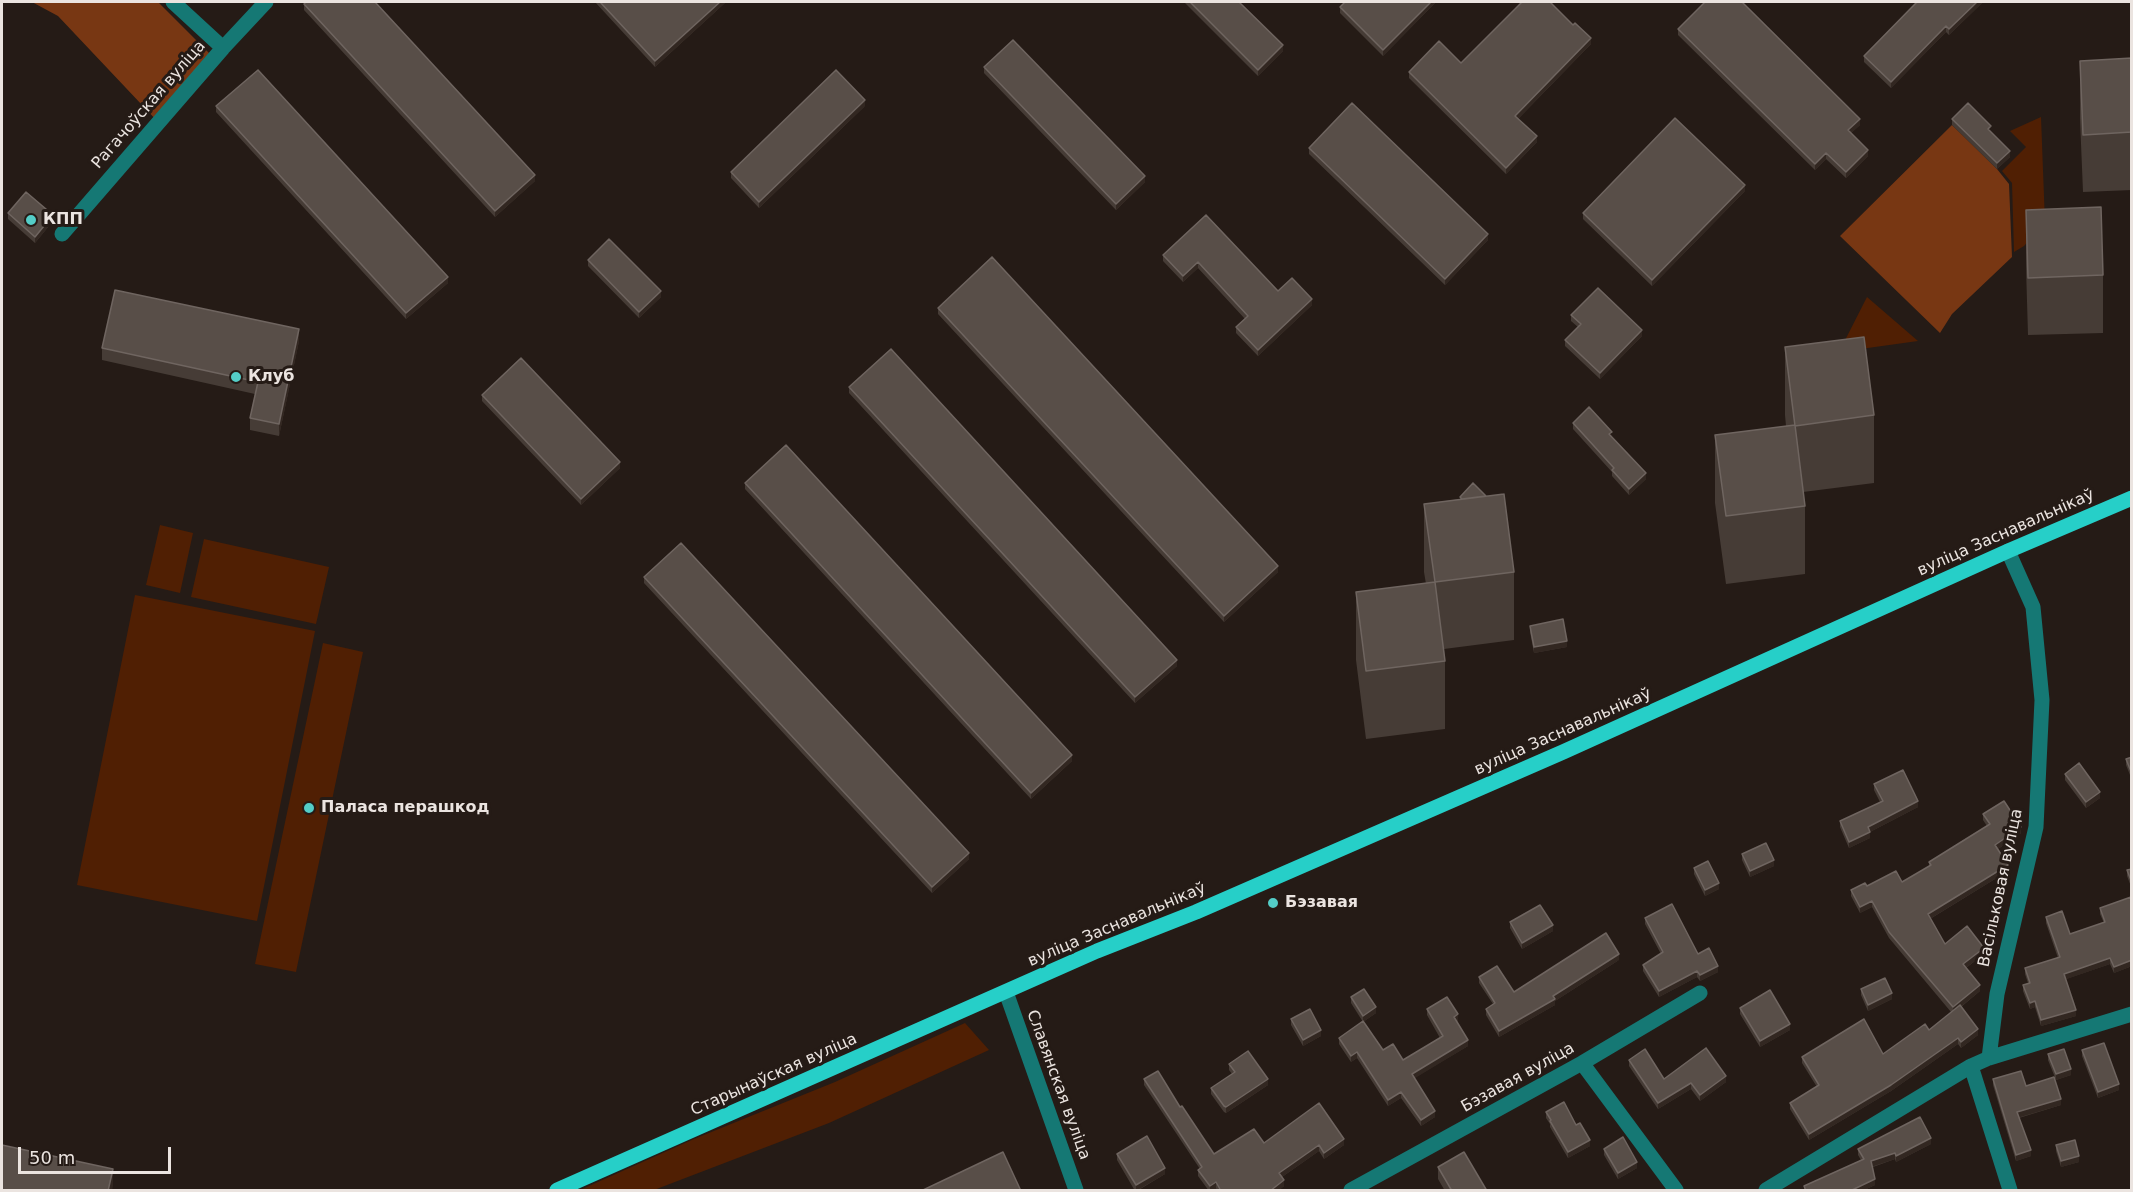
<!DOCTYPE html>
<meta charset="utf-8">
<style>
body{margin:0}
#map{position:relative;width:2133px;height:1192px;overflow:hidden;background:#251b16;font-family:"DejaVu Sans",sans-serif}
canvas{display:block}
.frame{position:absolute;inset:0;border:3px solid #ebe4e0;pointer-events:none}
.scale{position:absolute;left:18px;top:1147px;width:153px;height:27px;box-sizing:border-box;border:3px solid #ebe4e0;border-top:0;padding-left:8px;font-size:18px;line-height:21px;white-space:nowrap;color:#ebe4e0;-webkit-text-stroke:4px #251b16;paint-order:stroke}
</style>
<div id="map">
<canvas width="2133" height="1192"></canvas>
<div class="frame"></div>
<div class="scale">50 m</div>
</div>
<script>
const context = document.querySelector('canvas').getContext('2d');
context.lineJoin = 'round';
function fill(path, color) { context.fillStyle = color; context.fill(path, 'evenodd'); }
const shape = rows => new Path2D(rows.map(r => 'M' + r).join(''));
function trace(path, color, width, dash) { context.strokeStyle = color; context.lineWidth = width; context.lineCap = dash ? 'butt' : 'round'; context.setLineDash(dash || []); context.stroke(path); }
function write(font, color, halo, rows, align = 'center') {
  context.font = font + ' "DejaVu Sans",sans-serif'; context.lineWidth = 6; context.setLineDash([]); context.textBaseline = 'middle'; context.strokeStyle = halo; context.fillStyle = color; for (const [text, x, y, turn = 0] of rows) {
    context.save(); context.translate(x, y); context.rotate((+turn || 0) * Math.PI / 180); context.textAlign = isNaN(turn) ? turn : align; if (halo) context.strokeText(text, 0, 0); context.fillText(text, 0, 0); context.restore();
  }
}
fill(shape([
 [2041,117,2045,223,2024,246,2014,252,2012,183,2002,171,2026,147,2010,131],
 [1867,297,1918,341,1839,352],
 [160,525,193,533,180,593,146,585],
 [204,539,329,567,316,624,191,597],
 [135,595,315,631,257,921,77,885],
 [323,643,363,652,296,972,255,964],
 [965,1023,989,1050,829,1123,654,1190,580,1190,694,1139,835,1082]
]), '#501f03');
fill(shape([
 [32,2,158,2,214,58,159,123,58,16],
 [1952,125,1997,169,2009,184,2012,257,1952,314,1940,333,1840,236]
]), '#783713');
trace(shape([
 [173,2,223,48],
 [62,234,223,48,266,2],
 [1006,992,1076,1190],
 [1989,1058,1997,994,2036,827,2042,700,2033,607,2008,551],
 [1582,1063,1676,1190],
 [1971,1066,2010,1190],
 [1351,1190,1582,1063,1700,993],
 [1766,1190,1971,1066,1989,1058,2132,1014]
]), '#157874', 15);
trace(shape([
 [557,1190,1097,951,1196,912,1563,752,2008,551,2132,498]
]), '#26cfc8', 15);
fill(shape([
 [595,2,726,2,655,67],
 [1184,2,1239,2,1283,51,1258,76],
 [1436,2,1383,56,1340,13,1340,7],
 [1553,2,1552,4,1591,44,1518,119,1537,142,1506,174,1409,78,1409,72,1461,63],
 [1916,2,1983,2,1949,35,1946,32,1891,88,1864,62,1864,56],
 [304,4,535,181,495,217,304,10],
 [1678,29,1860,125,1851,133,1868,156,1846,178,1826,159,1815,170,1678,35],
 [2132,58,2132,190,2083,192,2080,119,2080,61],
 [984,67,1145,182,1116,210,984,73],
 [216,106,448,283,406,319,216,112],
 [865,106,759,208,731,178,731,172],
 [1952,119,1991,132,2010,157,1997,169,1952,125],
 [1309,148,1488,240,1445,285,1309,154],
 [1745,191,1652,286,1583,219,1583,213],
 [2026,210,2103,275,2103,333,2028,335,2026,267],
 [8,213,53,221,35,243,8,219],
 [1206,215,1278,291,1312,305,1258,356,1236,333,1236,327,1245,319,1198,268,1183,282,1163,261,1163,255],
 [588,260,661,297,639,318,588,266],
 [938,308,1278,572,1224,622,938,314],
 [1571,315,1642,336,1600,379,1565,346,1565,340,1578,327,1571,321],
 [299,341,279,436,250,430,250,418,255,394,102,360,102,348],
 [1785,347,1874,415,1874,483,1803,492,1805,506,1805,574,1726,584,1715,503,1715,435,1786,426,1785,415],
 [849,387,1177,666,1135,703,849,393],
 [482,395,620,468,581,505,482,401],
 [1573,423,1612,437,1646,479,1629,495,1612,476,1612,472,1573,429],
 [745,483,1072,761,1031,799,745,489],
 [1460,497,1514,572,1514,640,1444,649,1445,661,1445,729,1366,739,1356,660,1356,592,1426,584,1424,572,1424,504,1460,499],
 [644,577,969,859,932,893,644,583],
 [1530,626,1567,647,1534,653,1530,632],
 [2132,757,2132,780,2126,765,2126,759],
 [2065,774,2100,798,2086,808,2065,780],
 [1874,784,1918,807,1870,832,1870,838,1849,848,1840,827,1840,821,1880,802,1874,790],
 [1983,814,2021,833,1998,849,2008,871,1930,919,1945,944,1984,954,1966,968,1980,991,1961,1007,1978,1035,1961,1048,1958,1044,1891,1091,1809,1140,1790,1109,1790,1103,1817,1087,1802,1063,1802,1057,1883,1054,1929,1030,1951,1012,1889,938,1872,907,1860,913,1851,896,1851,890,1902,882,1929,866,1929,862,1987,826,1983,820],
 [1742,854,1774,866,1750,877,1742,860],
 [1694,868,1719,889,1705,896,1694,874],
 [2132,869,2132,889,2127,876,2127,870],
 [2131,897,2132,966,2114,973,2110,964,2066,979,2076,1016,2041,1026,2035,1007,2030,1009,2023,991,2023,985,2028,983,2025,974,2025,968,2058,958,2046,923,2046,917,2070,934,2104,923,2100,914,2100,908],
 [1645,918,1698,954,1718,972,1700,981,1697,977,1659,997,1643,971,1643,965,1661,954,1645,924],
 [1510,922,1553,931,1522,949,1510,928],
 [1619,960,1555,1001,1555,1005,1499,1037,1486,1015,1486,1009,1493,1004,1479,983,1479,977,1514,992],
 [1861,989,1892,999,1868,1011,1861,995],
 [1351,997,1376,1013,1363,1022,1351,1003],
 [1740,1008,1790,1030,1760,1047,1740,1014],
 [1427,1009,1458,1020,1457,1021,1468,1046,1414,1078,1435,1117,1421,1126,1401,1098,1388,1106,1357,1058,1351,1062,1339,1044,1339,1038,1383,1050,1403,1060,1440,1038,1427,1015],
 [1291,1019,1321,1036,1303,1046,1291,1025],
 [2082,1050,2119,1090,2098,1098,2082,1056],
 [2048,1054,2071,1075,2056,1080,2048,1060],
 [1629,1060,1664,1079,1726,1082,1700,1101,1691,1089,1658,1109,1629,1066],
 [1229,1064,1268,1085,1226,1113,1224,1112,1211,1094,1211,1088,1232,1074,1229,1070],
 [1144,1079,1180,1107,1214,1154,1264,1143,1344,1145,1324,1159,1319,1151,1282,1177,1284,1186,1278,1191,1217,1191,1216,1188,1213,1191,1209,1191,1198,1176,1198,1170,1200,1169,1144,1085],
 [1993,1079,2026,1086,2061,1105,2019,1118,2031,1156,2016,1161,1993,1085],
 [1546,1112,1576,1125,1590,1146,1568,1158,1550,1127,1550,1124,1546,1118],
 [1931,1144,1896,1162,1895,1159,1873,1167,1875,1185,1862,1191,1804,1191,1804,1186,1861,1160,1858,1155,1858,1149],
 [2056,1145,2079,1162,2061,1167,2056,1151],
 [1604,1149,1637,1168,1618,1179,1604,1155],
 [1117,1154,1165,1174,1137,1191,1135,1191,1117,1160],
 [1438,1167,1487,1191,1445,1191,1438,1179]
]), '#463c36');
fill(shape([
 [720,2,726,2,655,67,655,61],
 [1431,2,1436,2,1383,56,1383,50],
 [1977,2,1983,2,1949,35,1949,29],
 [1946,26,1946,32,1891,88,1891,82],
 [1591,38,1591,44,1515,122,1515,116],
 [1283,45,1283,51,1258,76,1258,70],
 [865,100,865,106,759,208,759,202],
 [1860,119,1860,125,1848,136,1848,130],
 [1537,136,1537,142,1506,174,1506,168],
 [1868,150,1868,156,1846,178,1846,172],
 [2010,151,2010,157,1997,169,1997,163],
 [1826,153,1826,159,1815,170,1815,164],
 [535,175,535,181,495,217,495,211],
 [1145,176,1145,182,1116,210,1116,204],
 [1745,185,1745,191,1652,286,1652,280],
 [53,215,53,221,35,243,35,237],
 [1488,234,1488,240,1445,285,1445,279],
 [1198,262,1198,268,1183,282,1183,276],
 [448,277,448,283,406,319,406,313],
 [661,291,661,297,639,318,639,312],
 [1312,299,1312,305,1258,356,1258,350],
 [299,329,299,341,279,436,279,424],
 [1642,330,1642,336,1600,379,1600,373],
 [620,462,620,468,581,505,581,499],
 [1646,473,1646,479,1629,495,1629,489],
 [1278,566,1278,572,1224,622,1224,616],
 [1567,641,1567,647,1534,653,1534,647],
 [1177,660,1177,666,1135,703,1135,697],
 [1072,755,1072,761,1031,799,1031,793],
 [2100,792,2100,798,2086,808,2086,802],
 [1918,801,1918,807,1868,833,1868,827],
 [2021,827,2021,833,1995,851,1995,845],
 [1870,832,1870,838,1849,848,1849,842],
 [969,853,969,859,932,893,932,887],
 [1774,860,1774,866,1750,877,1750,871],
 [2008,865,2008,871,1928,920,1928,914],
 [1719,883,1719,889,1705,896,1705,890],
 [1872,901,1872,907,1860,913,1860,907],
 [1553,925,1553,931,1522,949,1522,943],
 [1984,948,1984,954,1963,970,1963,964],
 [1619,954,1619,960,1555,1001,1555,1005,1499,1037,1499,1031],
 [2110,958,2110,964,2064,980,2064,974],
 [2132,960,2132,966,2114,973,2114,967],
 [1718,966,1718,972,1700,981,1700,975],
 [1697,971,1697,977,1659,997,1659,991],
 [1980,985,1980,991,1953,1013,1953,1007],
 [1892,993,1892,999,1868,1011,1868,1005],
 [2035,1001,2035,1007,2030,1009,2030,1003],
 [1376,1007,1376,1013,1363,1022,1363,1016],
 [2076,1010,2076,1016,2041,1026,2041,1020],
 [1458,1014,1458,1020,1454,1023,1454,1017],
 [1790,1024,1790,1030,1760,1047,1760,1041],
 [1978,1029,1978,1035,1961,1048,1961,1042],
 [1321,1030,1321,1036,1303,1046,1303,1040],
 [1958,1038,1958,1044,1891,1091,1809,1140,1809,1134],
 [1468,1040,1468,1046,1412,1080,1412,1074],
 [1357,1052,1357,1058,1351,1062,1351,1056],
 [2071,1069,2071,1075,2056,1080,2056,1074],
 [1726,1076,1726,1082,1700,1101,1700,1095],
 [1268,1079,1268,1085,1226,1113,1226,1107],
 [1691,1083,1691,1089,1658,1109,1658,1103],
 [2119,1084,2119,1090,2098,1098,2098,1092],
 [1401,1092,1401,1098,1388,1106,1388,1100],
 [2061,1099,2061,1105,2017,1118,2017,1112],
 [1435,1111,1435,1117,1421,1126,1421,1120],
 [1931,1138,1931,1144,1896,1162,1896,1156],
 [1344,1139,1344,1145,1324,1159,1324,1153],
 [1590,1140,1590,1146,1568,1158,1568,1152],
 [1319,1145,1319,1151,1279,1179,1279,1173],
 [2031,1150,2031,1156,2016,1161,2016,1155],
 [1895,1153,1895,1159,1871,1167,1871,1161],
 [2079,1156,2079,1162,2061,1167,2061,1161],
 [1637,1162,1637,1168,1618,1179,1618,1173],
 [1165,1168,1165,1174,1136,1191,1136,1185],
 [113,1169,113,1186,112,1191,108,1191],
 [1875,1179,1875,1185,1862,1191,1850,1191],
 [1284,1180,1284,1186,1278,1191,1270,1191],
 [1216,1182,1216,1188,1213,1191,1210,1191,1210,1186]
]), '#322721');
const building = shape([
 [306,2,375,2,535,175,495,211,304,4,306,2],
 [600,2,720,2,655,61,600,2],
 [1190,2,1239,2,1283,45,1258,70,1190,2],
 [1345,2,1431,2,1383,50,1340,7,1345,2],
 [1522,2,1550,2,1573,25,1575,23,1591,38,1515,116,1537,136,1506,168,1409,72,1439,41,1461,63,1522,2],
 [1705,2,1742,2,1860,119,1848,130,1868,150,1846,172,1826,153,1815,164,1678,29,1705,2],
 [1917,2,1977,2,1949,29,1946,26,1891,82,1864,56,1917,2],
 [1013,40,1145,176,1116,204,984,67,1013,40],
 [2132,58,2132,132,2083,135,2080,61,2132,58],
 [258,70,448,277,406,313,216,106,258,70],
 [836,70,865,100,759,202,731,172,836,70],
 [1352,103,1488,234,1445,279,1309,148,1352,103],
 [1968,103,1991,126,1988,129,2010,151,1997,163,1952,119,1968,103],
 [1675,118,1745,185,1652,280,1583,213,1675,118],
 [26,192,53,215,35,237,8,213,26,192],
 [2101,207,2103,275,2028,278,2026,210,2101,207],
 [1206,215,1278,291,1292,278,1312,299,1258,350,1236,327,1248,316,1198,262,1183,276,1163,255,1206,215],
 [609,239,661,291,639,312,588,260,609,239],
 [992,257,1278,566,1224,616,938,308,992,257],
 [1598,288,1642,330,1600,373,1565,340,1581,324,1571,315,1598,288],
 [115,290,299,329,279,424,250,418,258,382,102,348,115,290],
 [1864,337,1874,415,1795,426,1785,347,1864,337],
 [891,349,1177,660,1135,697,849,387,891,349],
 [521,358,620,462,581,499,482,395,521,358],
 [1589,407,1612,432,1609,434,1646,473,1629,489,1612,470,1614,468,1573,423,1589,407],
 [1795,425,1805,506,1726,516,1715,435,1795,425],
 [786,445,1072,755,1031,793,745,483,786,445],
 [1473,483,1486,496,1462,499,1460,497,1473,483],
 [1504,494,1514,572,1435,582,1424,504,1504,494],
 [681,543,969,853,932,887,644,577,681,543],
 [1435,582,1445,661,1366,671,1356,592,1435,582],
 [1563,619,1567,641,1534,647,1530,626,1563,619],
 [2132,757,2132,774,2126,759,2132,757],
 [2079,763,2100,792,2086,802,2065,774,2079,763],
 [1903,770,1918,801,1868,827,1870,832,1849,842,1840,821,1883,801,1874,784,1903,770],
 [2004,801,2021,827,1995,845,2008,865,1928,914,1945,944,1967,926,1984,948,1963,964,1980,985,1953,1007,1889,932,1872,901,1860,907,1851,890,1865,883,1867,886,1896,871,1902,882,1931,865,1929,862,1990,824,1983,814,2004,801],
 [1766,843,1774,860,1750,871,1742,854,1766,843],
 [1708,861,1719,883,1705,890,1694,868,1708,861],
 [2132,869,2132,883,2127,870,2132,869],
 [2131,897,2132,960,2114,967,2110,958,2064,974,2076,1010,2041,1020,2035,1001,2030,1003,2023,985,2030,983,2025,968,2060,957,2046,917,2062,911,2070,934,2105,922,2100,908,2131,897],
 [1672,904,1698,954,1709,948,1718,966,1700,975,1697,971,1659,991,1643,965,1663,952,1645,918,1672,904],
 [1540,905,1553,925,1522,943,1510,922,1540,905],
 [1606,933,1619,954,1553,996,1555,999,1499,1031,1486,1009,1495,1003,1479,977,1497,966,1514,992,1606,933],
 [1885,978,1892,993,1868,1005,1861,989,1885,978],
 [1364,989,1376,1007,1363,1016,1351,997,1364,989],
 [1770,990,1790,1024,1760,1041,1740,1008,1770,990],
 [1447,997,1458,1014,1454,1017,1468,1040,1412,1074,1435,1111,1421,1120,1401,1092,1388,1100,1357,1052,1351,1056,1339,1038,1363,1021,1383,1050,1393,1044,1403,1060,1443,1036,1427,1009,1447,997],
 [1960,1005,1978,1029,1961,1042,1958,1038,1891,1085,1809,1134,1790,1103,1819,1085,1802,1057,1864,1019,1883,1054,1925,1024,1929,1030,1960,1005],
 [1310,1009,1321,1030,1303,1040,1291,1019,1310,1009],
 [2104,1043,2119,1084,2098,1092,2082,1050,2104,1043],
 [1706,1048,1726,1076,1700,1095,1691,1083,1658,1103,1629,1060,1645,1049,1664,1079,1706,1048],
 [2064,1049,2071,1069,2056,1074,2048,1054,2064,1049],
 [1248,1051,1268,1079,1226,1107,1224,1106,1211,1088,1235,1072,1229,1064,1248,1051],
 [1158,1071,1180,1107,1182,1106,1214,1154,1254,1129,1264,1143,1319,1103,1344,1139,1324,1153,1319,1145,1279,1173,1284,1180,1270,1191,1221,1191,1216,1182,1210,1186,1198,1170,1202,1167,1144,1079,1158,1071],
 [2021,1071,2026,1086,2054,1077,2061,1099,2017,1112,2031,1150,2016,1155,1993,1079,2021,1071],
 [1564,1102,1576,1125,1580,1123,1590,1140,1568,1152,1550,1121,1551,1120,1546,1112,1564,1102],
 [1920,1117,1931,1138,1896,1156,1895,1153,1871,1161,1875,1179,1850,1191,1806,1191,1804,1186,1864,1159,1858,1149,1920,1117],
 [1147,1136,1165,1168,1136,1185,1117,1154,1147,1136],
 [1623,1137,1637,1162,1618,1173,1604,1149,1623,1137],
 [2075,1140,2079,1156,2061,1161,2056,1145,2075,1140],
 [2,1145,113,1169,108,1191,2,1191,2,1145],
 [1003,1152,1021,1191,921,1191,1003,1152],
 [1464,1152,1487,1191,1452,1191,1438,1167,1464,1152]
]);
fill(building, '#584e48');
trace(building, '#6f6560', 1.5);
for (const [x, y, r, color] of [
 [31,220,6,"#54cdc7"],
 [236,377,6,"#54cdc7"],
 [309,808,6,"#54cdc7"],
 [1273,903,6,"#54cdc7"]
]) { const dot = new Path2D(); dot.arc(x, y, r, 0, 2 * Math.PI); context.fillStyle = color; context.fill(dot); trace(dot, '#251b16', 2); }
write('16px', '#ebe4e0', '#251b16', [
 ["Рагачоўская вуліца",149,105,-49],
 ["вуліца Заснавальнікаў",2006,533,-24],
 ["вуліца Заснавальнікаў",1563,732,-24],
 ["Васільковая вуліца",2001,888,-78],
 ["вуліца Заснавальнікаў",1117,925,-23],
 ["Старынаўская вуліца",774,1075,-24],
 ["Бэзавая вуліца",1518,1078,-29],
 ["Славянская вуліца",1058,1085,70]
]);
write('bold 16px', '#ebe4e0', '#251b16', [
 ["КПП",43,220],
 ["Клуб",248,377],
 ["Паласа перашкод",321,808],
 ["Бэзавая",1285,903]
], 'left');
</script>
